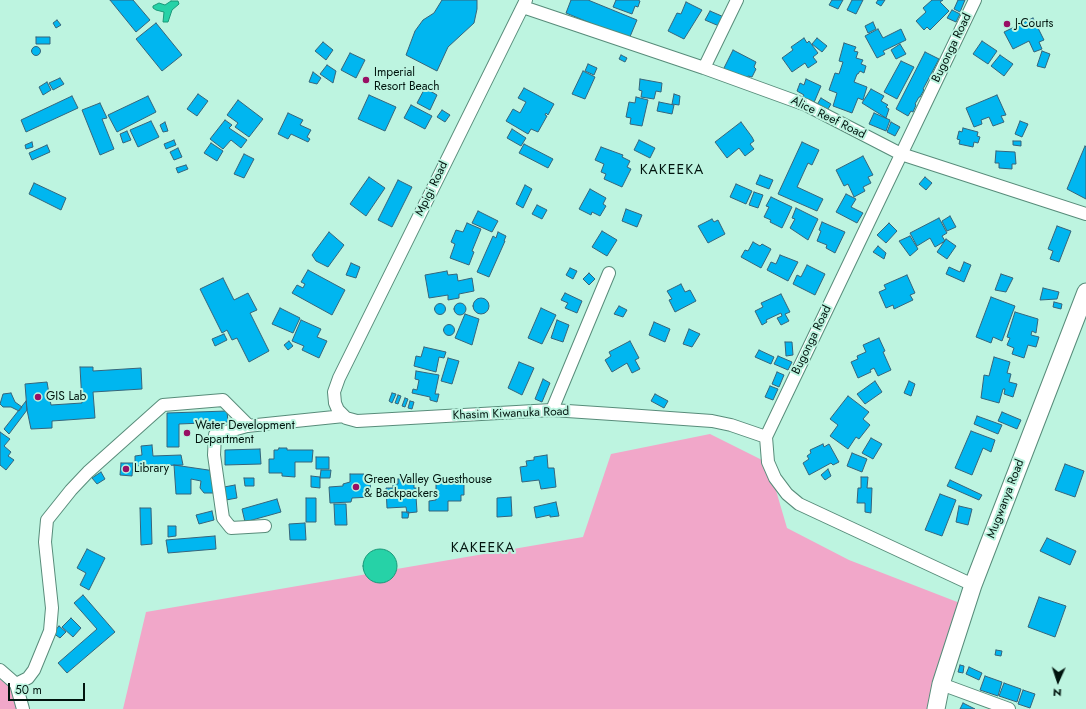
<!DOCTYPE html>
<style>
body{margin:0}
#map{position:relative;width:1086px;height:709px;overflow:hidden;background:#bdf4e0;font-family:Jost,sans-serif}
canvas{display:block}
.north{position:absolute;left:1038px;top:661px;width:40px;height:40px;-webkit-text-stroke:3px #bdf4e0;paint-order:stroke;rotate:183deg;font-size:11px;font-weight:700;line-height:16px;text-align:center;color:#01140e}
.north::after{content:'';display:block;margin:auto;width:14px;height:18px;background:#01140e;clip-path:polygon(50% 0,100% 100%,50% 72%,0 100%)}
.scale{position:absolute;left:8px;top:683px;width:77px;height:18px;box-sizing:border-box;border:2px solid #01140e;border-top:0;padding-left:5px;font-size:12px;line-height:14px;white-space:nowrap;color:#01140e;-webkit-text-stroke:3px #bdf4e0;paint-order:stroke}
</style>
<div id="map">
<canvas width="1086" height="709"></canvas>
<div class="north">N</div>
<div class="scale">50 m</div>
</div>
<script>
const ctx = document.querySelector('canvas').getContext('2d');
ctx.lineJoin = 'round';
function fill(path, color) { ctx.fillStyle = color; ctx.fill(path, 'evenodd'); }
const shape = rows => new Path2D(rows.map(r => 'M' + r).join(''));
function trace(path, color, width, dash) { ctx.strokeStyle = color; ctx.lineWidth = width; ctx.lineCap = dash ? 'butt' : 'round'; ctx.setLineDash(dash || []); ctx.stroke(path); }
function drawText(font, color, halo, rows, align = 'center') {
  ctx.font = font + ' Jost,sans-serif'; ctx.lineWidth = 4; ctx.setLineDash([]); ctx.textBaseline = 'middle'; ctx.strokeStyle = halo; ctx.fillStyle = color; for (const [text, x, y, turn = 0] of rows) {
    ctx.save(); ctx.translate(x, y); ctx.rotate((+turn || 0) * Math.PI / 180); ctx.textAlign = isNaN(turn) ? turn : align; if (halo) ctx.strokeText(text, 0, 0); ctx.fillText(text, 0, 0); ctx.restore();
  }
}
const green = shape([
 [710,434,768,463,787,528,849,560,965,605,936,709,123,709,146,612,583,537,611,454],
 [0,679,16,693,22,709,0,709]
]);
const water = shape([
 [171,1,178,1,179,4,172,10,168,22,163,22,164,12,156,10,153,8,153,6,159,3,165,5,171,1],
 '363 566a17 17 0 1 1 34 0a17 17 0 1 1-34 0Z'
]);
const building = shape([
 [110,0,133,0,150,20,136,32,110,0],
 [442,0,477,0,477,9,474,23,448,47,437,71,406,55,415,31,423,20,434,13,442,0],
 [571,0,588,0,637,20,629,39,566,13,571,0],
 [616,0,638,0,640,1,638,7,635,6,632,14,613,7,616,0],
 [832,0,843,0,838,9,829,5,832,0],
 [852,0,863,0,856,14,847,10,852,0],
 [878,0,885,0,881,6,876,3,878,0],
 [932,0,943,0,940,2,949,11,930,30,927,27,924,30,916,21,926,12,923,8,932,0],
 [958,0,965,0,960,12,954,9,958,0],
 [686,2,702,10,684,39,668,31,677,13,681,14,686,2],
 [952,10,960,14,956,22,947,18,952,10],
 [710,11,724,17,719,26,705,20,710,11],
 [1033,18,1044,40,1039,42,1042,49,1034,52,1029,41,1013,49,1004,32,1033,18],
 [57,20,61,25,56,28,53,23,57,20],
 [873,22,876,29,868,33,865,26,873,22],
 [156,23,182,55,162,71,136,39,156,23],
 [878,29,883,38,901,29,906,40,883,51,885,54,877,58,865,36,878,29],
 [36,37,50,37,50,44,36,44,36,37],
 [804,38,807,43,809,41,818,53,813,57,817,62,808,68,805,63,792,72,782,58,793,50,791,47,804,38],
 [817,38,827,46,822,52,812,44,817,38],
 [982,41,997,51,988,64,973,54,982,41],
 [323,42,333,50,326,60,315,51,323,42],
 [844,43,856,47,854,51,858,52,856,58,863,60,861,64,866,66,864,73,860,71,858,74,857,74,854,82,867,87,863,100,858,98,852,113,833,106,837,93,829,90,835,73,839,74,843,62,839,61,844,43],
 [900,44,906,54,896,59,891,50,900,44],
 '31.5 51a4.5 4.5 0 1 1 9 0a4.5 4.5 0 1 1-9 0Z',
 [733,50,756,62,754,67,756,69,752,77,748,76,745,82,723,70,733,50],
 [1042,51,1050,54,1045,68,1037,66,1042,51],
 [925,52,939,59,923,89,924,90,920,97,919,97,915,104,916,105,913,112,911,111,908,116,896,109,925,52],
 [350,53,365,60,356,78,341,70,350,53],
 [621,55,627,58,625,62,619,59,621,55],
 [1000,55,1013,64,1004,76,991,66,1000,55],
 [901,61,914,67,897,99,884,92,901,61],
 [588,64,597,68,594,75,585,71,588,64],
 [327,65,336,71,333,83,320,74,327,65],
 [583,71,595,77,585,99,572,94,583,71],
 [313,72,321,78,317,84,309,82,313,72],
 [60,78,64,84,53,90,49,83,60,78],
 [640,79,662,83,661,92,656,91,654,99,641,97,642,91,639,90,640,79],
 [806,79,821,86,813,105,801,100,804,95,797,91,800,83,804,85,806,79],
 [47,82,51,90,43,95,39,87,47,82],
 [425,88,437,95,430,110,417,103,425,88],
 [524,88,554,104,548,115,546,113,545,115,547,116,538,132,531,129,528,134,506,121,513,109,520,113,526,102,518,98,524,88],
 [871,89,884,96,881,101,888,105,886,107,889,109,886,118,862,103,871,89],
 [198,94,208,101,197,116,187,109,198,94],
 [674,94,680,96,679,105,672,104,674,94],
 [369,95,396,107,385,131,358,119,369,95],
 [997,95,1006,115,1001,116,1004,122,993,126,989,117,981,120,982,124,974,127,966,108,997,95],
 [72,96,78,108,26,132,21,120,72,96],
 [148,96,156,112,117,132,108,115,148,96],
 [636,97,648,100,642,126,630,124,631,118,626,117,629,102,635,103,636,97],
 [821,98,831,104,825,114,815,108,821,98],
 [238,100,263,119,249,137,235,127,238,123,227,115,238,100],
 [659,102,674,105,672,114,657,111,659,102],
 [100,103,107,118,102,119,114,149,100,155,82,110,100,103],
 [411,105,432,116,425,129,404,118,411,105],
 [442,110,450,115,445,122,437,117,442,110],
 [288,113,303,120,300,125,311,130,307,137,310,139,308,142,291,134,288,139,278,134,288,113],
 [874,113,890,120,886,131,869,124,874,113],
 [225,120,232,125,229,128,247,140,241,148,231,140,223,149,210,139,225,120],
 [151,121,159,137,138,147,130,130,151,121],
 [1020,121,1028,124,1022,137,1015,134,1020,121],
 [165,122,168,131,163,132,160,125,165,122],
 [741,122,752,137,754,141,750,144,754,149,745,156,739,148,727,158,715,142,741,122],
 [891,122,900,127,895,136,887,132,891,122],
 [963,128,978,132,977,136,980,137,978,143,974,142,973,147,959,144,960,140,957,139,959,131,962,132,963,128],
 [512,129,526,138,521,146,507,138,512,129],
 [127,131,131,140,123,143,120,134,127,131],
 [174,140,176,145,166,149,164,144,174,140],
 [639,140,655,148,650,158,634,150,639,140],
 [1013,141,1021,141,1021,146,1013,145,1013,141],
 [32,142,33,147,26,149,25,145,32,142],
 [802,142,819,150,812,165,808,163,797,187,823,199,817,211,778,194,802,142],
 [211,143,223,151,217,161,204,153,211,143],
 [524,144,553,159,548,168,519,153,524,144],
 [47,145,50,152,32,160,29,153,47,145],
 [1085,146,1086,147,1086,199,1067,189,1085,146],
 [601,147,623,155,622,157,630,161,627,167,631,169,622,187,604,179,606,174,601,172,604,164,595,160,601,147],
 [178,148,182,157,174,160,170,152,178,148],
 [996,151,1015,152,1016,164,1012,164,1012,169,999,168,999,163,995,163,996,151],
 [244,154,254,159,244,178,234,174,244,154],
 [863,156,873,175,868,177,871,183,863,187,865,191,854,197,848,184,844,186,836,170,863,156],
 [186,165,188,169,178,173,176,168,186,165],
 [760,175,773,180,769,189,756,184,760,175],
 [369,177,385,188,366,216,350,204,369,177],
 [925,177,932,183,926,190,919,184,925,177],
 [398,180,412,187,392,227,378,220,398,180],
 [34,183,66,198,61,210,29,194,34,183],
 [736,184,752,191,746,204,730,197,736,184],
 [525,185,532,189,523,208,516,204,525,185],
 [590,189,606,198,603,204,606,206,600,216,592,212,591,215,579,209,590,189],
 [754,192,763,195,758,208,749,205,754,192],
 [846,194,856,199,851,207,863,213,857,223,836,212,846,194],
 [771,197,792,207,782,228,770,222,771,220,764,217,769,207,766,206,771,197],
 [537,205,547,210,542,219,532,214,537,205],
 [796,208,818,219,808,240,790,228,795,219,792,218,796,208],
 [626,209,642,215,637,227,622,221,626,209],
 [478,211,498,221,492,232,472,223,478,211],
 [950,216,956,227,947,231,942,221,950,216],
 [939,218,947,233,942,236,945,241,935,247,930,238,917,246,910,233,939,218],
 [712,219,714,222,718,220,725,234,708,243,698,226,712,219],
 [822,222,845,232,835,253,826,248,827,245,817,241,821,231,819,230,822,222],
 [467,223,481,229,472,251,474,252,469,265,450,258,455,244,451,242,456,230,463,232,467,223],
 [889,223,897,231,886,243,877,235,889,223],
 [1057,226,1071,231,1059,262,1050,259,1053,251,1048,249,1057,226],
 [602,231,617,240,607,256,592,247,602,231],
 [329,232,344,245,328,267,316,261,312,255,329,232],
 [498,232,506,236,504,241,505,241,489,277,477,272,493,236,496,238,498,232],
 [910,236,918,249,910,256,899,241,910,236],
 [946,239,956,246,947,259,937,252,946,239],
 [753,242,760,246,762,244,771,249,761,268,741,257,745,250,748,251,753,242],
 [878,246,886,253,884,259,873,252,878,246],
 [780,255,798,262,788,281,767,270,771,262,776,264,780,255],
 [964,262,971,265,964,282,946,274,949,267,960,272,964,262],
 [351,263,360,267,356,278,346,275,351,263],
 [807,265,825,274,815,295,793,284,797,275,801,277,807,265],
 [570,268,577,271,573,279,566,275,570,268],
 [308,270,345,290,332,315,292,293,297,285,303,288,305,284,301,282,308,270],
 [447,271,448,275,457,274,458,281,472,278,474,291,459,294,459,298,448,300,448,295,429,298,425,275,447,271],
 [589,273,595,279,589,285,583,279,589,273],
 [1001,274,1013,278,1006,292,995,290,1001,274],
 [907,275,915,293,910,295,913,300,894,309,893,305,886,308,879,292,886,289,884,285,907,275],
 [223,278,234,300,248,293,257,310,250,313,269,351,249,362,237,338,232,340,227,330,222,333,200,289,223,278],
 [681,284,685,292,690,290,696,301,675,312,669,300,672,299,667,291,681,284],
 [1043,288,1059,292,1057,299,1040,300,1043,288],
 [565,293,582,301,577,313,565,308,568,303,561,300,565,293],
 [781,294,790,312,785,314,789,321,781,325,777,318,782,316,781,313,766,320,767,322,762,325,755,311,763,307,761,303,781,294],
 [991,297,1015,306,1002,341,993,337,991,343,976,337,991,297],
 '473 306a8 8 0 1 1 16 0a8 8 0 1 1-16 0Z',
 [1054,302,1062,304,1061,309,1053,307,1054,302],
 '454 309a6 6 0 1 1 12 0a6 6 0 1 1-12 0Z',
 '434.5 309a5.5 5.5 0 1 1 11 0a5.5 5.5 0 1 1-11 0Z',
 [619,306,627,310,623,317,614,314,619,306],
 [280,308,300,318,293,333,272,324,280,308],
 [541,308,556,315,542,344,528,338,541,308],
 [1015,312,1038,319,1036,333,1032,331,1031,335,1039,337,1036,347,1028,345,1024,358,1012,354,1014,348,1007,345,1010,338,1007,337,1015,312],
 [465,314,479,319,472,345,455,338,465,314],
 [301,320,321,329,317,337,327,341,319,358,302,350,304,346,292,341,301,320],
 [557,320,569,325,563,342,551,338,557,320],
 [654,322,670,329,665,342,649,335,654,322],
 '443.5 330a5.5 5.5 0 1 1 11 0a5.5 5.5 0 1 1-11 0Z',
 [689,329,700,334,692,347,683,344,689,329],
 [224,334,227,340,215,346,212,339,224,334],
 [879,338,885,351,883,352,891,370,878,376,874,368,870,370,871,372,858,378,851,362,858,359,857,356,866,352,863,345,879,338],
 [289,341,293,346,288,350,284,345,289,341],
 [630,341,639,358,635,360,640,369,632,373,627,363,612,372,605,360,611,356,609,352,630,341],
 [785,342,792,342,793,355,786,356,785,342],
 [424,347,446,352,444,358,439,357,436,372,414,366,416,356,421,357,424,347],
 [759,350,774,357,771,364,755,357,759,350],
 [778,356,792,362,788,370,774,364,778,356],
 [994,357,1010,362,1007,373,1011,374,1009,382,1017,384,1013,397,1004,394,1005,389,1003,389,999,403,981,398,984,375,989,376,994,357],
 [448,358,459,361,452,384,441,381,448,358],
 [519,362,534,368,522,395,508,388,519,362],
 [80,367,93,367,93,371,141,368,142,389,93,392,95,418,52,421,52,428,31,429,27,410,25,384,47,382,51,405,82,403,80,367],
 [416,371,439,375,435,394,439,394,437,402,430,400,430,397,412,393,413,389,417,390,419,380,415,379,416,371],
 [777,372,784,375,779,387,772,384,777,372],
 [543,379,550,383,542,402,535,399,543,379],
 [875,381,882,392,865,404,857,394,875,381],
 [909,381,915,384,911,396,904,393,909,381],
 [770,386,778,389,773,400,765,397,770,386],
 [11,393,15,402,22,407,19,411,11,407,3,407,0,404,3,394,11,393],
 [392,393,396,394,392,403,389,401,392,393],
 [655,394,668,401,664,408,651,401,655,394],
 [398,395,401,396,398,404,395,403,398,395],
 [848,396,869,412,863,419,870,425,859,439,856,437,848,449,830,436,838,425,830,419,848,396],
 [405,398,408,399,405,407,402,406,405,398],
 [26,401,27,410,9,434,4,429,26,401],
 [410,401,414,402,412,409,408,408,410,401],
 [227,411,228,422,179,424,179,447,167,447,167,413,227,411],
 [1002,412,1021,420,1017,429,998,421,1002,412],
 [977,416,1002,425,998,434,974,424,977,416],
 [971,431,995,440,991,452,983,448,972,475,955,468,971,431],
 [0,432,10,439,4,446,11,452,8,456,14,460,6,470,0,465,0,432],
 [871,438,882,444,873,459,862,453,871,438],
 [823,444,824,447,829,444,839,462,833,465,831,463,809,475,803,463,809,459,807,456,811,453,810,450,823,444],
 [152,445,153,456,181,455,183,465,135,466,135,456,142,455,141,446,152,445],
 [279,448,287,448,287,450,313,450,312,462,295,462,295,477,282,476,282,473,269,473,269,459,274,459,274,450,278,450,279,448],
 [260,449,261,464,225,465,225,450,260,449],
 [852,453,867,459,862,472,847,466,852,453],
 [547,455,548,468,554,468,556,487,541,489,539,480,522,482,520,467,527,466,526,461,534,460,534,457,547,455],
 [316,457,329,457,329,469,316,469,316,457],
 [121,463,133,463,132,476,120,475,121,463],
 [1065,464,1084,471,1075,497,1055,490,1065,464],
 [174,465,215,471,216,493,204,493,200,488,201,481,191,479,191,494,176,494,174,465],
 [828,469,831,476,825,480,821,475,828,469],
 [321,470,331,470,330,478,320,478,321,470],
 [101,472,105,479,97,484,92,478,101,472],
 [350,474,364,474,365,479,370,480,371,497,352,498,351,502,330,503,329,487,343,486,343,484,350,482,350,474],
 [311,476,320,477,320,488,311,487,311,476],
 [861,477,868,477,867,488,872,488,871,513,865,512,865,503,857,503,858,488,861,488,861,477],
 [244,478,254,478,254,486,245,486,244,478],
 [443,478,461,478,464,479,464,495,461,495,461,501,448,501,448,511,429,511,429,501,436,500,436,480,443,480,443,478],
 [398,479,404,479,404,483,414,483,414,488,418,488,419,496,416,496,417,512,407,513,406,507,387,508,386,488,393,488,393,484,398,484,398,479],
 [950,480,982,495,979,500,947,486,950,480],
 [235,485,237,498,226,500,224,487,235,485],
 [940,494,956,500,942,536,925,530,940,494],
 [511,497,512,516,497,517,497,498,511,497],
 [306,498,316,498,316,522,306,522,306,498],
 [277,499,281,512,245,522,242,509,277,499],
 [556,502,559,516,550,517,550,515,536,518,534,507,556,502],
 [334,504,346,504,347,525,335,525,334,504],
 [959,506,972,509,968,525,956,522,959,506],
 [140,508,151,508,152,544,141,545,140,508],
 [212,511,214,520,199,524,196,515,212,511],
 [402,512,409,512,408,518,402,518,402,512],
 [305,523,306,540,290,540,289,524,305,523],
 [168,526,176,526,176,536,168,537,168,526],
 [215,536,216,549,168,553,166,540,215,536],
 [1047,538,1076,551,1070,565,1040,551,1047,538],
 [87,549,105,558,89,590,80,585,86,573,77,568,87,549],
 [83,595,115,632,67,673,58,663,97,629,74,603,83,595],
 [1039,597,1066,606,1055,637,1028,627,1039,597],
 [71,618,81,628,73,637,62,627,71,618],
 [59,626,66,632,60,638,53,633,59,626],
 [996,650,1002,651,1001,656,995,655,996,650],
 [960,665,964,666,963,673,958,672,960,665],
 [969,667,982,673,979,680,966,674,969,667],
 [985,676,1002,682,998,696,980,690,985,676],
 [1004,683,1021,689,1017,702,999,696,1004,683],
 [1023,690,1035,694,1030,708,1018,704,1023,690],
 [963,703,975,709,960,709,963,703]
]);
const street = shape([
 [526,0,339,378,334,392,335,403,338,410,346,418,357,421,552,410,627,415,712,421,731,425,766,437],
 [523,7,704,68,806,105,901,154,1086,214],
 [704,68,737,0],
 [552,410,609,273],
 [265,526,231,528,223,518,214,455,215,435,247,426,344,416],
 [973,585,799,504,787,494,775,478,768,462,766,437,975,0],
 [0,670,16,684,23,709],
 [16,684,28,678,34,670,50,631,52,608,45,542,47,520,71,490,88,472,163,405,223,400,249,426],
 [941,684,1009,709]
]);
const secondary = shape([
 [936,709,941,684,973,585,1086,292]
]);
const markers = [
 [1007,24,4,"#980f64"],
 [366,80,4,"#980f64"],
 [38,397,4,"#980f64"],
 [187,433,4,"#980f64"],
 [126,469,4,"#980f64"],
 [356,487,4,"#980f64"]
];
const poiNames = [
 ["J-Courts",1015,24],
 ["Imperial",374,73],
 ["Resort Beach",374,87],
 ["GIS Lab",46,397],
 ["Water Development",195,426],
 ["Department",195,440],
 ["Library",134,469],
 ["Green Valley Guesthouse",364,480],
 ["& Backpackers",364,494]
];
const streetNames = [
 ["Bugonga Road",952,48,-64],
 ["Alice Reef Road",828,118,26],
 ["Mpigi Road",432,189,-64],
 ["Bugonga Road",812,340,-64],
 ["Khasim Kiwanuka Road",511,414,-2],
 ["Mugwanya Road",1006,499,-69]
];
const quarterNames = [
 ["KAKEEKA",672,171],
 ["KAKEEKA",483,549]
];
fill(green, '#f1a7c9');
fill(water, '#26d2a7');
trace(water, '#1b9979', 1);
fill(building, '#00b6f0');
trace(building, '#36657b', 1);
trace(street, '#588c7a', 14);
trace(secondary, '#588c7a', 19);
trace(street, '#fff', 12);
trace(secondary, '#fff', 17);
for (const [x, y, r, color] of markers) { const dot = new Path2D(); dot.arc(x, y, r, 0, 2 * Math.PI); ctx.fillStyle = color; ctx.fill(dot); trace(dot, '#bdf4e0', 1.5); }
drawText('12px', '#01140e', '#bdf4e0', poiNames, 'left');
drawText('12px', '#01140e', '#bdf4e0', streetNames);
ctx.letterSpacing = '1px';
drawText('14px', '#01140e', '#bdf4e0', quarterNames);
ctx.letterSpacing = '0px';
</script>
